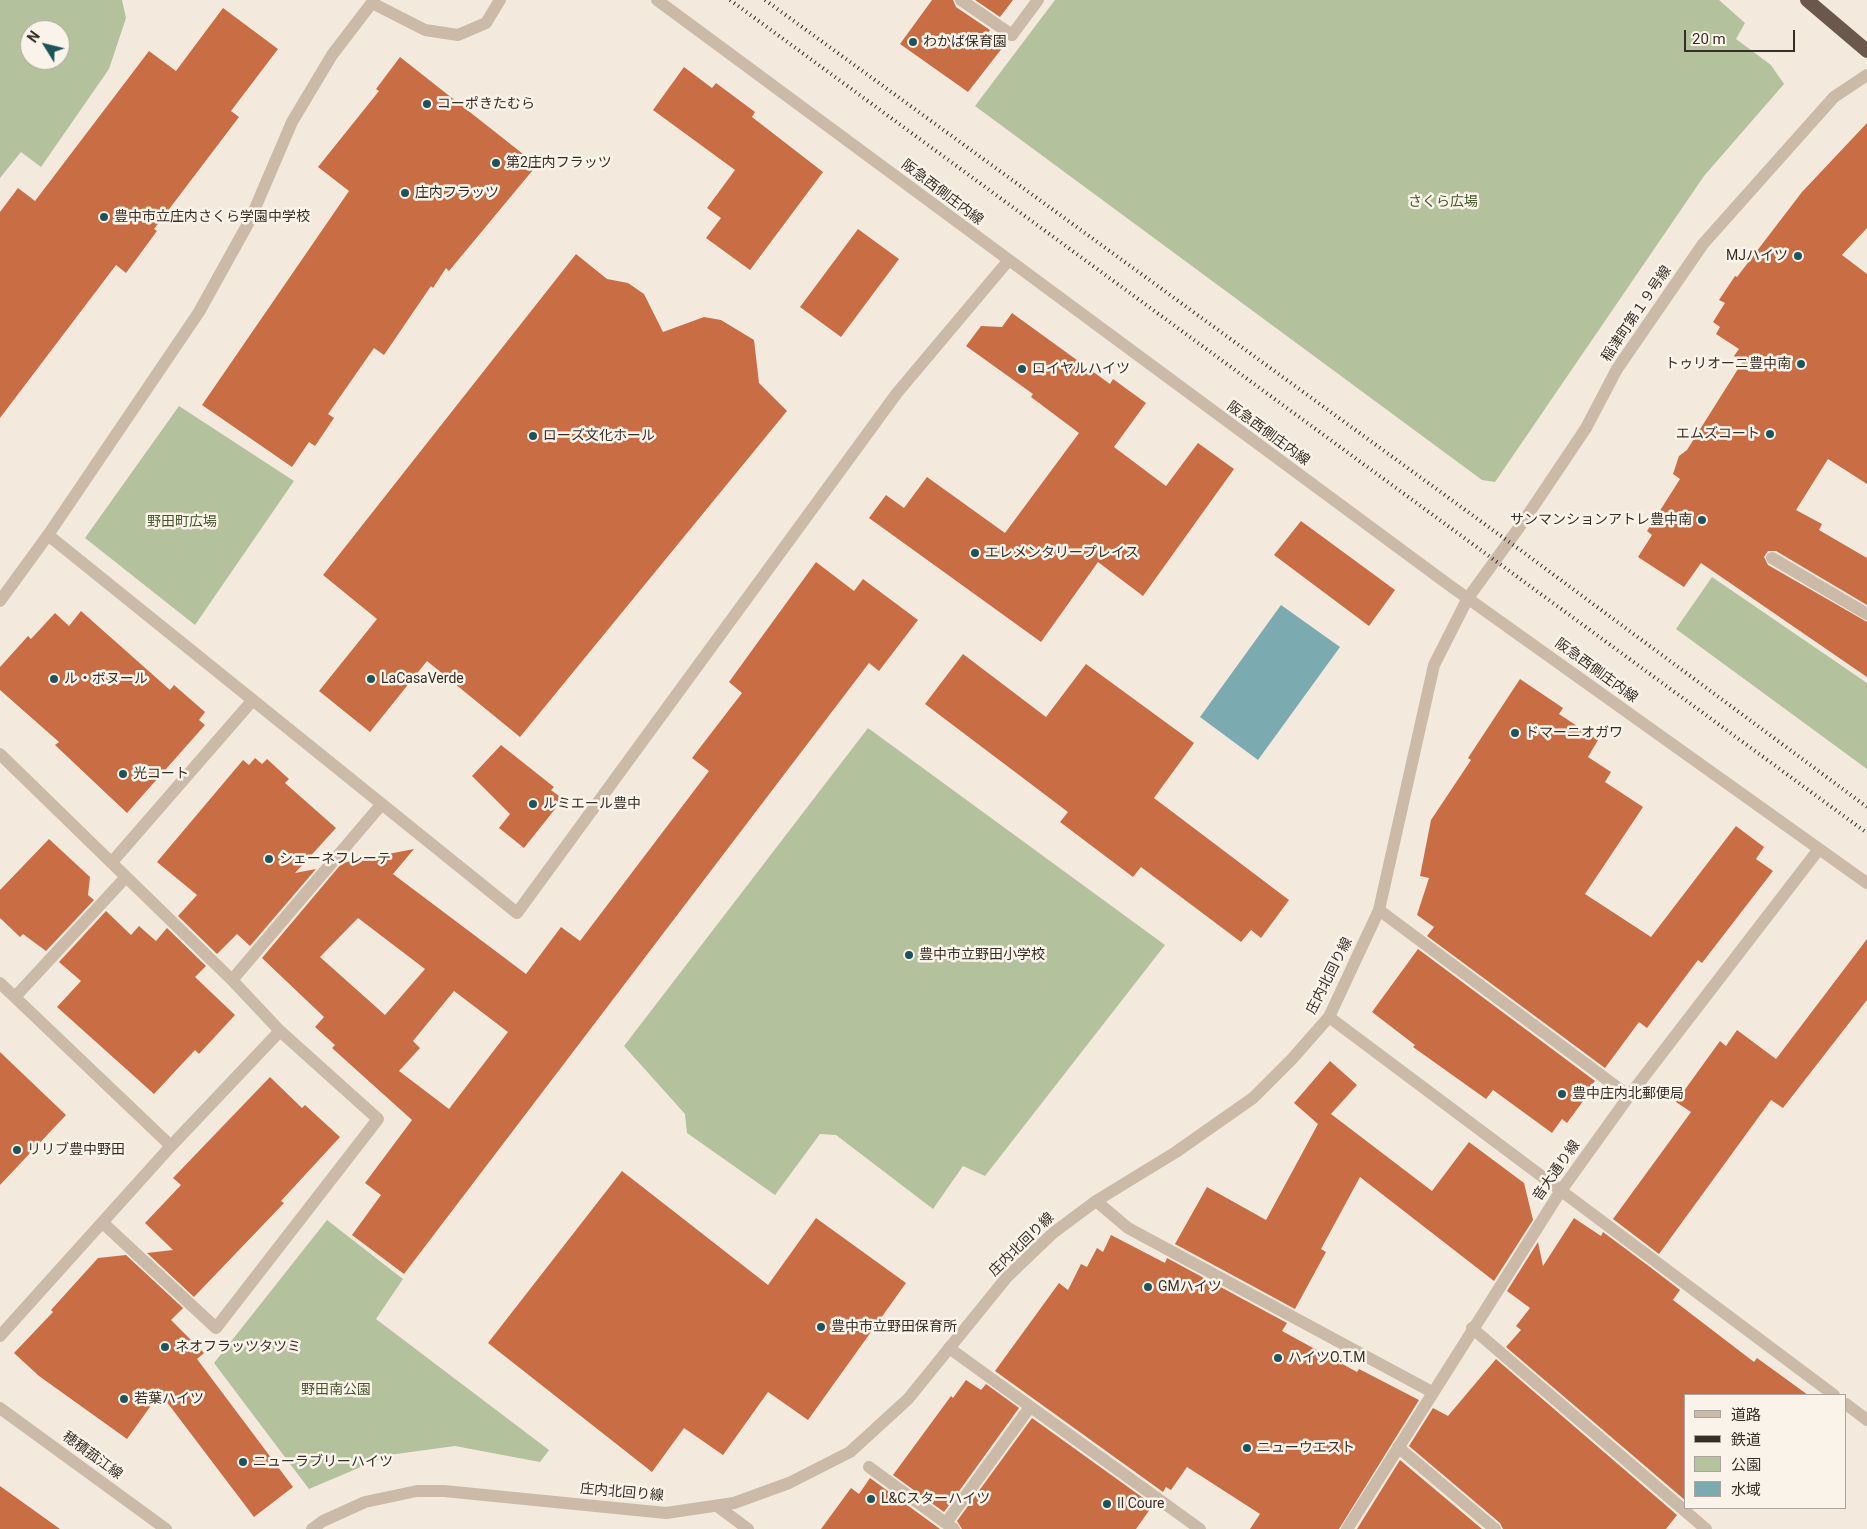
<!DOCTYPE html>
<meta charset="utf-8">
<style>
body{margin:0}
#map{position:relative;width:1867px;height:1529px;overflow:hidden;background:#f3eadd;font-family:Roboto,"Noto Sans JP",sans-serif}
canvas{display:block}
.legend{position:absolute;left:1684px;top:1394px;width:162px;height:115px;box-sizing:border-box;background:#faf3e9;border:1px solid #aca49c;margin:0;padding:6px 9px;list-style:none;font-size:15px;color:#382e28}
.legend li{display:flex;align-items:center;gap:10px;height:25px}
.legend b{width:25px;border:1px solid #aca49c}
.north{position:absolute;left:20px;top:20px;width:50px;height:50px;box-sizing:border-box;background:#faf3e9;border:1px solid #aca49c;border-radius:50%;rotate:306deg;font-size:14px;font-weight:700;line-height:20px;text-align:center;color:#382e28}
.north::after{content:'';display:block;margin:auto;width:18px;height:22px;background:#1d535b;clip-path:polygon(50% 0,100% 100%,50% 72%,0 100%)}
.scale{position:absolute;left:1684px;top:30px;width:111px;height:22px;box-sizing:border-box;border:2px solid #382e28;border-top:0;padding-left:6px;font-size:15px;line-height:18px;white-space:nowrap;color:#382e28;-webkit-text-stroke:4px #faf3e9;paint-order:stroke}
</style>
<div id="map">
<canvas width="1867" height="1529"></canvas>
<ul class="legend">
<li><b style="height:6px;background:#cbbaa8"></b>道路</li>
<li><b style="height:6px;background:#382e28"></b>鉄道</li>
<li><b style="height:14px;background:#b3c29c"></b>公園</li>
<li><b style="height:14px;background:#7babb1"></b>水域</li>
</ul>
<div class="north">N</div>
<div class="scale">20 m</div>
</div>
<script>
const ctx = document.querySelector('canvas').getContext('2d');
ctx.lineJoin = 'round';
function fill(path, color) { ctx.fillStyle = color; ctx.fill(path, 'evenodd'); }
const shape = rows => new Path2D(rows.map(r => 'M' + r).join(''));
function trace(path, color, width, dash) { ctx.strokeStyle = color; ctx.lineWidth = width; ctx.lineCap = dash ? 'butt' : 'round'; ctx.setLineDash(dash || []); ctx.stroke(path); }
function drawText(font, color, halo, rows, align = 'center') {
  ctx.font = font + ' Roboto,"Noto Sans JP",sans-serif'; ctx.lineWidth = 5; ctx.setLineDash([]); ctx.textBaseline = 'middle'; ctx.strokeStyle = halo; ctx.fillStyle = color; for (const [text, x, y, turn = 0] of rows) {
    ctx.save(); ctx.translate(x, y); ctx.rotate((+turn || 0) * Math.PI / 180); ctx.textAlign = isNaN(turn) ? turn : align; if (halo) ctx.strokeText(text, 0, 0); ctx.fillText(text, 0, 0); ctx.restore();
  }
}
const green = shape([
 [0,0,122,0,126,18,109,69,41,167,21,152,0,178],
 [30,30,60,30,60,60,30,60],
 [1055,0,1719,0,1745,23,1736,39,1771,65,1784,84,1704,176,1495,482,1482,480,975,106],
 [179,406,294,481,195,625,85,538],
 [1712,577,1867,683,1867,769,1676,629],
 [868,728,1165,945,985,1176,963,1166,933,1209,836,1135,820,1134,775,1195,687,1133,685,1114,624,1046],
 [327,1220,403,1279,376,1319,549,1450,540,1462,455,1446,389,1455,309,1489,214,1363]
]);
const water = shape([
 [1281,605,1340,647,1258,760,1200,717]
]);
const building = shape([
 [932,0,953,0,956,7,990,30,987,34,1003,47,968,92,900,44],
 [975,0,1013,0,1000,17],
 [223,8,278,49,231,111,239,117,154,229,157,231,126,273,116,265,0,418,0,212,18,188,35,201,149,51,176,71],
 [400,57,537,165,449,271,446,268,433,288,431,286,384,355,374,348,328,414,334,418,315,446,309,442,292,467,202,405,349,191,318,167,379,91,376,89],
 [684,67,712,88,716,83,755,112,752,117,823,172,750,270,706,238,721,218,707,208,735,170,653,110],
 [1867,123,1867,228,1842,255,1867,274,1867,484,1828,459,1796,510,1822,524,1819,530,1867,558,1867,605,1776,551,1768,551,1764,557,1768,565,1867,622,1867,677,1701,563,1684,587,1638,557,1652,535,1647,531,1680,479,1673,474,1679,456,1687,450,1743,361,1734,356,1739,349,1716,334,1720,327,1713,322,1725,303,1719,300,1735,276,1737,277,1802,192],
 [858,229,899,259,841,337,800,307],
 [576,254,607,279,628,283,644,294,663,332,704,317,721,320,754,340,759,383,787,411,520,737,427,661,370,732,319,691,377,619,323,575],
 [1012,313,1110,384,1113,379,1146,403,1114,447,1166,486,1198,443,1234,469,1143,596,1098,562,1041,642,869,518,886,495,904,508,927,477,1005,533,1079,433,1031,397,1033,394,966,346,981,326,1002,327],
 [1301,521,1395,590,1369,626,1274,555],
 [816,562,854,591,863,579,918,620,879,671,869,663,404,1274,352,1235,381,1195,365,1183,412,1120,332,1048,335,1045,315,1027,324,1017,262,958,342,863,414,849,393,874,526,974,561,927,580,941,709,771,692,758,742,693,729,682],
 [358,918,425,969,385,1015,320,957],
 [454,991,508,1032,449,1109,399,1071,420,1048,413,1041],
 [81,611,170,690,174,685,205,712,199,720,205,725,127,813,55,745,59,742,0,690,0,667,28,636,31,639,55,613,69,626],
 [963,654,1046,717,1086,664,1194,743,1154,798,1289,900,1261,938,1251,930,1241,942,1141,867,1133,877,1060,822,1068,812,925,704],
 [1520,679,1563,708,1559,714,1598,740,1588,757,1611,772,1605,782,1643,807,1585,894,1651,937,1736,826,1764,847,1756,859,1773,871,1702,963,1698,960,1647,1028,1639,1022,1605,1068,1427,936,1434,927,1417,915,1429,878,1420,876,1431,820,1471,760,1468,758],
 [501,745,554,787,551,790,563,799,524,848,499,828,510,814,472,776],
 [255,758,262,764,267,759,289,779,285,783,336,828,295,873,316,869,250,946,237,934,217,954,178,916,197,895,157,862,243,760,249,765],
 [49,839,90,877,88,895,94,900,46,951,23,934,20,937,0,918,0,890],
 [106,911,131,935,139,926,156,941,167,928,206,966,195,977,235,1015,199,1054,195,1050,154,1094,57,1007,81,981,59,962],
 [1867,939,1867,1000,1783,1108,1771,1100,1659,1254,1613,1219,1691,1112,1676,1102,1720,1041,1726,1046,1737,1030,1776,1059],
 [1418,949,1595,1081,1587,1091,1589,1093,1567,1123,1562,1119,1552,1133,1493,1090,1486,1099,1413,1047,1415,1045,1372,1012],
 [0,1052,66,1115,0,1185],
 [1330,1061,1357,1085,1331,1114,1432,1191,1469,1142,1524,1183,1533,1220,1494,1281,1360,1177,1321,1249,1326,1252,1295,1309,1175,1244,1207,1187,1266,1220,1318,1124,1294,1103],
 [270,1077,302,1108,305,1105,340,1137,281,1201,284,1203,194,1297,147,1253,173,1250,145,1223,181,1185,173,1178],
 [622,1171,768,1285,816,1218,906,1283,808,1420,768,1392,723,1455,684,1428,652,1472,488,1343],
 [1574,1218,1601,1236,1603,1232,1650,1267,1680,1290,1673,1300,1754,1362,1757,1358,1808,1395,1686,1395,1686,1501,1506,1347,1521,1330,1516,1326,1530,1308,1507,1291,1538,1242,1543,1266],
 [1111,1235,1165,1263,1167,1258,1287,1323,1282,1331,1357,1372,1359,1369,1419,1400,1339,1529,1250,1529,1260,1514,1187,1467,1171,1490,1166,1487,1163,1492,995,1371,1059,1283,1068,1290,1081,1264,1087,1267,1097,1248,1103,1252],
 [126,1255,183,1308,171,1320,204,1353,197,1359,293,1487,254,1517,160,1393,127,1439,39,1376,14,1353,53,1312,51,1310,98,1258],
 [1496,1359,1677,1515,1666,1529,1503,1529,1500,1523,1409,1446,1433,1408,1448,1416],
 [966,1380,981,1390,986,1384,1019,1408,944,1512,893,1475,951,1396,953,1398],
 [1032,1418,1153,1505,1136,1529,962,1529,957,1521],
 [1400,1460,1482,1529,1357,1529],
 [870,1478,940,1529,821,1529,851,1488,859,1494],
 [0,1486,60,1529,0,1529]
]);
const service = shape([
 [1012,35,1038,0],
 [869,1467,954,1529],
 [717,1506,748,1529]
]);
const minor = shape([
 [961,0,1012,35],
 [48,535,517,913,897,393,1008,261],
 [1772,558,1867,614],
 [1468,598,1523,522,1586,428],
 [0,754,232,980,280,1031,378,1119,216,1328,103,1223],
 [112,862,252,701],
 [1379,910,1629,1096],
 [232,980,381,805],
 [0,983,171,1146],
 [15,997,126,877],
 [1329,1017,1834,1395],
 [1096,1201,1128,1228,1432,1392],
 [1472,1328,1706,1529],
 [0,1336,171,1146,280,1031],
 [949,1348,1200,1529],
 [1846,1404,1867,1420],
 [1398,1447,1495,1529],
 [946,1523,1030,1407],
 [1347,1529,1560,1192,1629,1096,1819,849]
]);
const tertiary = shape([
 [657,0,1449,585,1867,883],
 [372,3,425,30,458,35,486,23,500,0],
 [1586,428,1617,369,1703,244,1834,97,1867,75],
 [0,601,48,535,199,312,250,220,292,122,332,55,374,0],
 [0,1408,166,1529],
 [312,1529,323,1521,365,1502,417,1491,444,1491,666,1513,734,1503,789,1483,850,1452,908,1399,1007,1277,1053,1233,1096,1201,1176,1152,1253,1098,1292,1059,1329,1017,1379,910,1434,665,1468,598]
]);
const trunk = shape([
 [1807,0,1867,51]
]);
const rail = shape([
 [730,0,1867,833],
 [765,0,1523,552,1867,807]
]);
const markers = [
 [913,42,5,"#1d535b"],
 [427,104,5,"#1d535b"],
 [496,163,5,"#1d535b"],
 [405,193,5,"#1d535b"],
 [104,217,5,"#1d535b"],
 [1798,256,5,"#1d535b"],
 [1801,364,5,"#1d535b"],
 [1022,369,5,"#1d535b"],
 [1770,434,5,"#1d535b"],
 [533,436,5,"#1d535b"],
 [1702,520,5,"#1d535b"],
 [975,553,5,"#1d535b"],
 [54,679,5,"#1d535b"],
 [371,679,5,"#1d535b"],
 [1515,733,5,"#1d535b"],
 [123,774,5,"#1d535b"],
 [533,804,5,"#1d535b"],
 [269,859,5,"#1d535b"],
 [909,955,5,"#1d535b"],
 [1562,1094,5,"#1d535b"],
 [17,1150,5,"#1d535b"],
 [1148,1287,5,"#1d535b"],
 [821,1327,5,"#1d535b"],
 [165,1347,5,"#1d535b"],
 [1278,1358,5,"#1d535b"],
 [124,1399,5,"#1d535b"],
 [1247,1448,5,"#1d535b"],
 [243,1462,5,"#1d535b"],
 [871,1499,5,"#1d535b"],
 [1107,1504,5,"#1d535b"]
];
const poiNames = [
 ["わかば保育園",923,42],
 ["コーポきたむら",437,104],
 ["第2庄内フラッツ",506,163],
 ["庄内フラッツ",415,193],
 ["豊中市立庄内さくら学園中学校",114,217],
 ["MJハイツ",1788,256,"right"],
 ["トゥリオーニ豊中南",1791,364,"right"],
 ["ロイヤルハイツ",1032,369],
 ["エムズコート",1760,434,"right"],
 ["ローズ文化ホール",543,436],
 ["サンマンションアトレ豊中南",1692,520,"right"],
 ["エレメンタリープレイス",985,553],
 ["ル・ボヌール",64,679],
 ["LaCasaVerde",381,679],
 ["ドマーニオガワ",1525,733],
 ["光コート",133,774],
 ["ルミエール豊中",543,804],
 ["シェーネフレーテ",279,859],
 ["豊中市立野田小学校",919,955],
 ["豊中庄内北郵便局",1572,1094],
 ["リリブ豊中野田",27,1150],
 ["GMハイツ",1158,1287],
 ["豊中市立野田保育所",831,1327],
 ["ネオフラッツタツミ",175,1347],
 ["ハイツO.T.M",1288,1358],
 ["若葉ハイツ",134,1399],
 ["ニューウエスト",1257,1448],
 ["ニューラブリーハイツ",253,1462],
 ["L&Cスターハイツ",881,1499],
 ["Il Coure",1117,1504]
];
const streetNames = [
 ["阪急西側庄内線",942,193,37],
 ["稲津町第１９号線",1637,314,-56],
 ["阪急西側庄内線",1268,434,36],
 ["阪急西側庄内線",1596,671,36],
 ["庄内北回り線",1330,976,-63],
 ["音大通り線",1557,1171,-55],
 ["庄内北回り線",1022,1245,-44],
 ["穂積菰江線",92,1456,36],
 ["庄内北回り線",622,1493,5]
];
const parkNames = [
 ["さくら広場",1443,202],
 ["野田町広場",182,522],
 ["野田南公園",336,1390]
];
fill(green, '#b3c29c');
fill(water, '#7babb1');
fill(building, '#c96d45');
trace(service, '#cbbaa8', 12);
trace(minor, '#cbbaa8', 12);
trace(tertiary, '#cbbaa8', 12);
trace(trunk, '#6a584c', 14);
trace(rail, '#382e28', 4, [1, 4]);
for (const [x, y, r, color] of markers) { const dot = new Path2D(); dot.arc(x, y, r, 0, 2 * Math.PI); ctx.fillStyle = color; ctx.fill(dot); trace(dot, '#faf3e9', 2); }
drawText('14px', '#382e28', '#faf3e9', poiNames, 'left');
drawText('14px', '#382e28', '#faf3e9', streetNames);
drawText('14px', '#45572c', '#faf3e9', parkNames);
</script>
